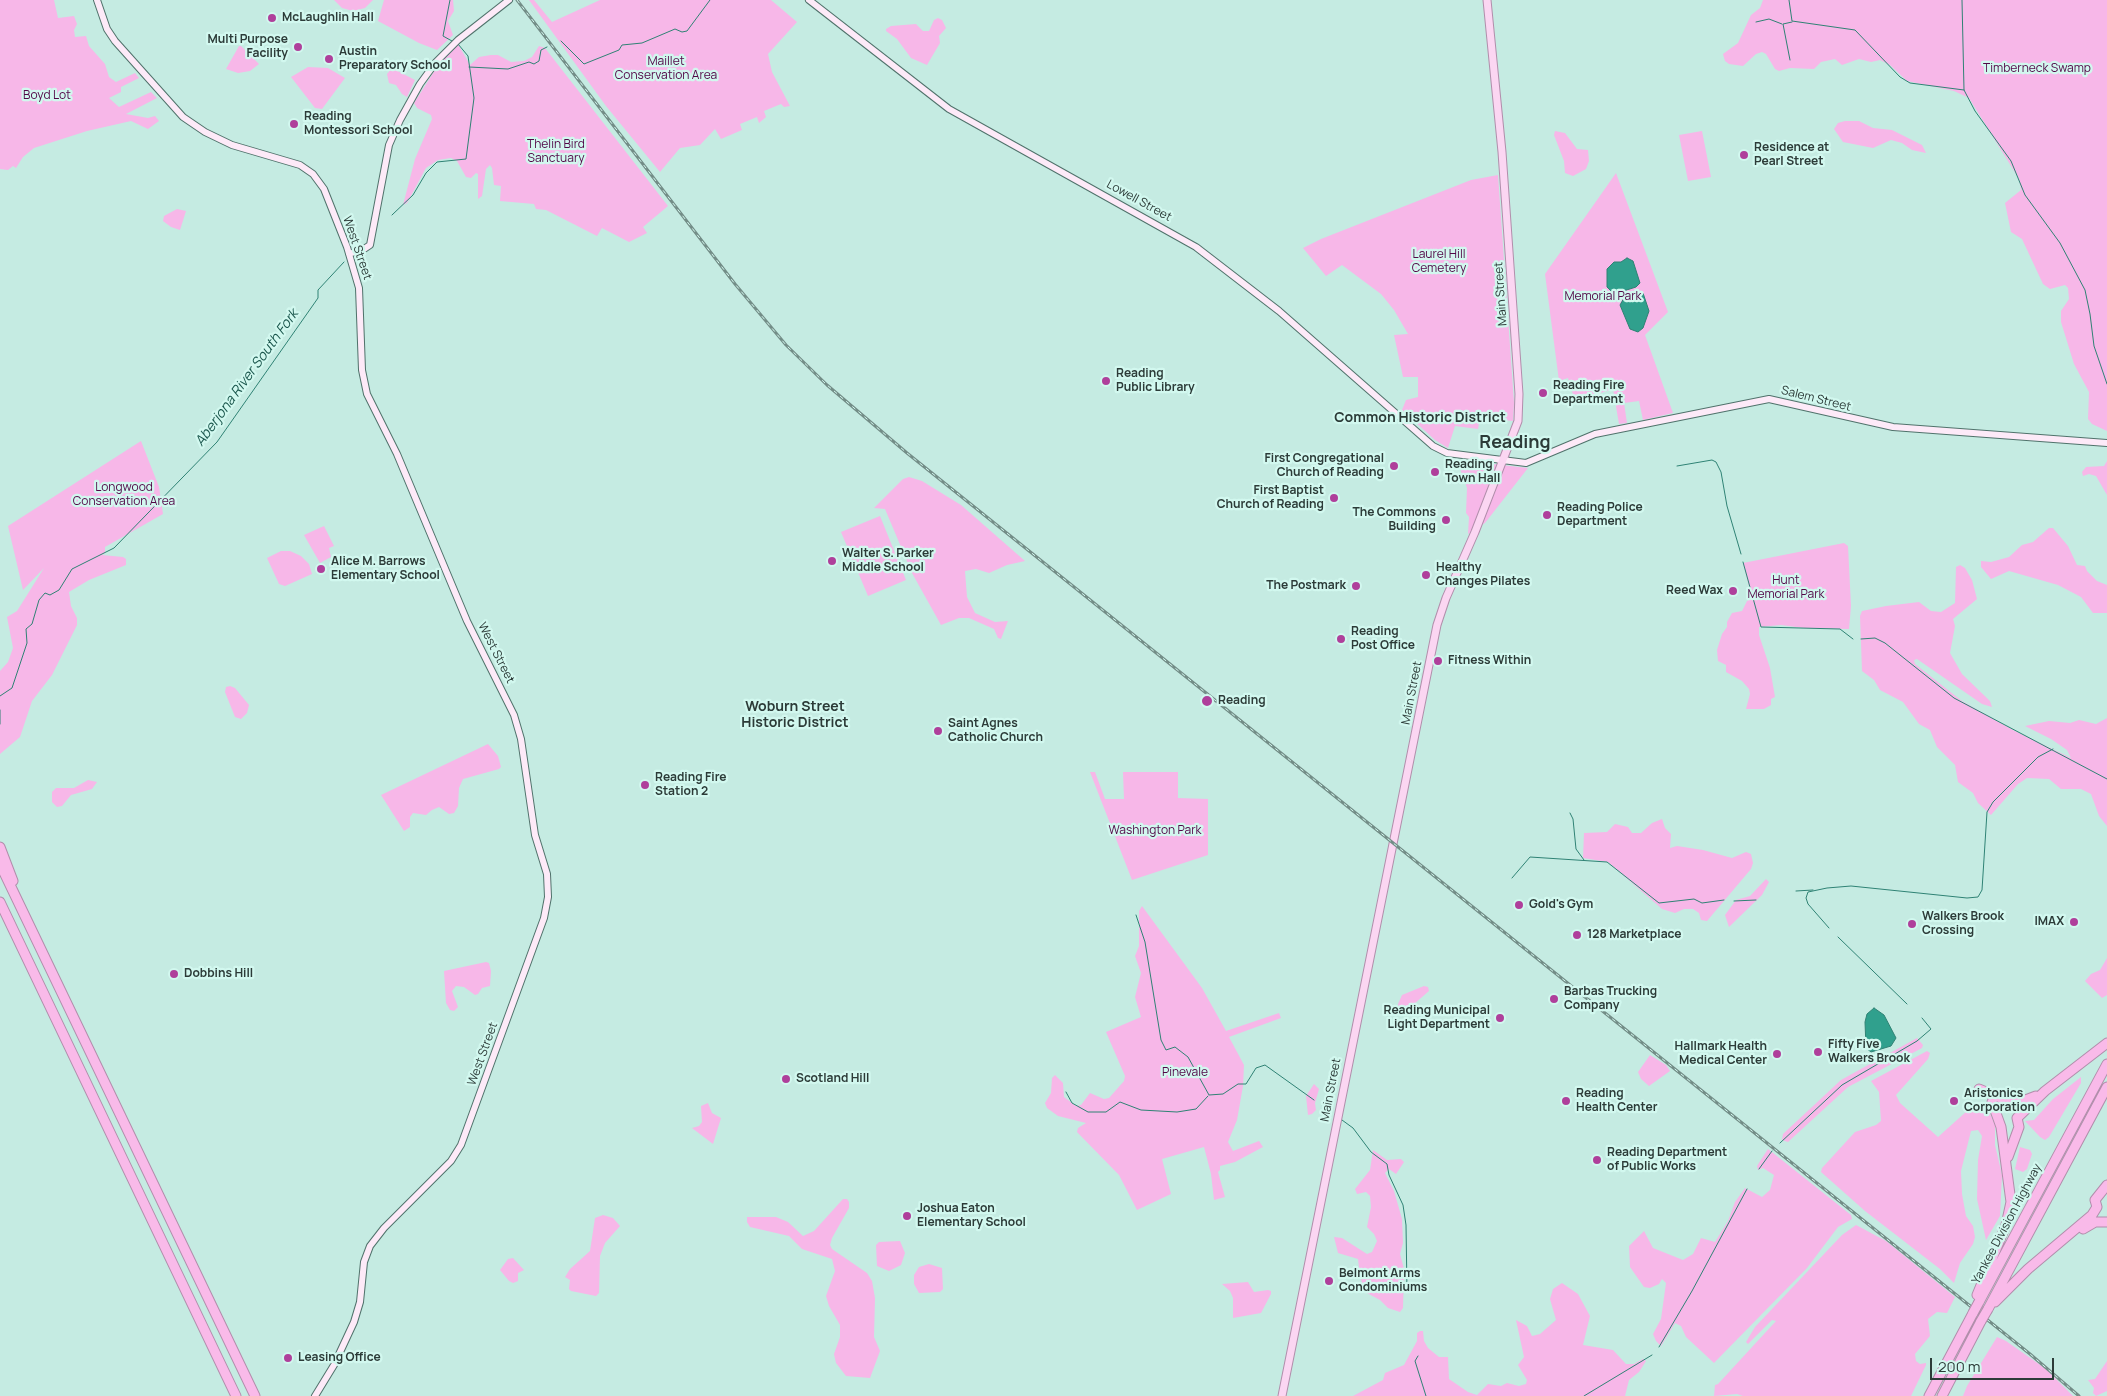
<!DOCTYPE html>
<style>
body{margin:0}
#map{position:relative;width:2107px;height:1396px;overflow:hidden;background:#c5ebe2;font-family:Manrope,sans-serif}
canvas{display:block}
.scale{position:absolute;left:1930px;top:1358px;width:124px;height:22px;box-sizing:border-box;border:2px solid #2c3b38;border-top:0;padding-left:6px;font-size:15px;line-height:18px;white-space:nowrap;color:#2c3b38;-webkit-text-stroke:4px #d2f8ef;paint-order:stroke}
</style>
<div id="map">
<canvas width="2107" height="1396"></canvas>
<div class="scale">200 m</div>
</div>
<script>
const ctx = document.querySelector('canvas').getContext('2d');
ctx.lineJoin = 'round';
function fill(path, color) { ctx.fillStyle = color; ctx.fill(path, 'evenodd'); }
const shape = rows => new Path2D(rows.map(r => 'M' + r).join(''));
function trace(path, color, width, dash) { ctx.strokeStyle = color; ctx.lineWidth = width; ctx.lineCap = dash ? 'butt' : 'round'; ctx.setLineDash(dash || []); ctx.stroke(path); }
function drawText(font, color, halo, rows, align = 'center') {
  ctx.font = font + ' Manrope,sans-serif'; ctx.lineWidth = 4.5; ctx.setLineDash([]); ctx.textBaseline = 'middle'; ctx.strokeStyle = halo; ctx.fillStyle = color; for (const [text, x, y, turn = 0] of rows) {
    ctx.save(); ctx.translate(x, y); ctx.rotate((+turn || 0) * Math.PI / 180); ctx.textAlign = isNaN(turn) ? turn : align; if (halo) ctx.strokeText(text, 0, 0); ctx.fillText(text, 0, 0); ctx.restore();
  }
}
const green = shape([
 [0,0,54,0,58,18,74,16,77,24,74,30,75,37,86,36,89,46,105,64,109,77,116,82,135,73,139,78,121,87,121,92,109,98,119,107,151,92,157,98,126,114,148,118,155,116,159,121,148,129,131,121,87,131,34,148,23,157,16,168,13,166,8,170,0,169],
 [334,0,373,0,365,8,353,11,342,8],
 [384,0,453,0,454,11,448,21,453,35,437,50,419,43,378,21],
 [529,0,534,0,552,22,600,0,771,0,797,22,768,54,772,72,790,106,784,107,781,104,764,111,766,117,759,123,757,117,740,124,742,130,721,139,715,129,700,145,680,148,660,172,606,106],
 [1763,0,2107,0,2107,431,2092,424,2088,419,2089,392,2074,364,2061,322,2061,311,2069,299,2068,288,2065,285,2050,289,2043,284,2022,239,2011,232,2005,203,2021,190,2019,179,1969,98,1954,91,1907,81,1890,65,1880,60,1871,62,1859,59,1842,65,1835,59,1821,62,1814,69,1790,68,1779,71,1775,69,1766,54,1762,52,1756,54,1743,66,1729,64,1725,61,1723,54,1738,43,1751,15,1760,8],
 [938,18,942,20,946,28,939,36,940,43,927,65,911,58,897,39,886,31,886,29,891,26,916,24,923,31,929,31,934,20],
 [458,44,470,65,479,57,491,55,498,55,511,62,524,61,532,57,539,46,545,48,668,206,643,227,647,233,629,242,602,228,597,236,546,210,536,209,534,204,500,201,501,186,494,185,492,168,490,165,486,169,482,196,478,199,478,174,476,173,471,178,466,177,457,161,451,158,438,160,426,168,407,203,403,205,415,159,432,119,431,115,417,108,414,103,437,67],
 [239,46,241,46,259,64,250,71,238,73,226,69],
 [308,67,328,68,345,78,322,109,315,108,291,77],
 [392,68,415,80,407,97,402,94,396,85,389,83,387,74],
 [1845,121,1859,121,1873,128,1892,130,1922,145,1926,153,1912,150,1902,143,1891,140,1873,148,1843,142,1834,129,1838,123],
 [1555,131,1565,133,1577,149,1588,150,1589,161,1586,169,1573,176,1565,173,1564,161,1554,135],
 [1702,131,1711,177,1688,181,1679,135],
 [1616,173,1668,312,1645,335,1673,413,1643,420,1639,401,1624,403,1627,423,1619,424,1613,389,1575,401,1568,378,1559,381,1545,274],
 [1498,175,1514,403,1513,421,1480,418,1478,429,1455,426,1448,448,1435,440,1402,410,1406,400,1418,397,1418,377,1403,377,1394,335,1408,334,1394,310,1381,294,1342,265,1326,276,1303,248,1321,239,1471,180],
 [177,209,186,211,180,230,171,227,163,221,164,216],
 [141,441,159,487,163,514,105,547,105,553,102,555,123,557,126,559,126,565,89,580,69,592,71,606,77,618,77,625,52,675,32,701,20,737,0,754,0,671,8,662,13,648,7,617,17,611,44,568,23,590,8,526],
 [1457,460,1528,468,1485,523,1468,534,1469,517,1466,513,1467,488],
 [2107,461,2107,495,2096,476,2089,474,2083,476,2082,472,2086,467,2104,466],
 [909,477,922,481,961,505,1025,561,1007,565,989,573,976,569,965,571,967,597,975,613,995,622,1008,621,1001,639,998,638,994,629,969,618,959,618,941,625,912,573,885,509,874,508,903,479],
 [880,516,906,580,868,596,841,532],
 [324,526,334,546,329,548,331,557,320,563,304,535],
 [2049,528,2053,528,2068,546,2077,565,2085,566,2087,571,2097,581,2107,585,2107,613,2093,613,2081,597,2058,585,2009,571,1991,579,1981,567,1981,561,1991,562,2009,557,2022,545,2033,542],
 [1844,543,1848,546,1851,606,1849,629,1804,628,1781,625,1759,627,1759,635,1770,668,1775,697,1771,699,1771,705,1764,709,1746,709,1750,694,1749,689,1742,681,1726,672,1726,665,1718,661,1717,650,1722,634,1727,627,1727,622,1732,613,1742,611,1747,601,1752,598,1743,563],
 [281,551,290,551,301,556,309,564,312,574,285,586,279,584,267,558],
 [1960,565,1965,568,1972,580,1977,599,1953,619,1955,626,1950,653,1962,674,1990,701,1992,707,1982,704,1917,659,1914,660,1915,664,1962,701,2013,730,2071,758,2067,750,2051,739,2025,726,2049,721,2070,723,2079,720,2096,724,2107,718,2107,826,2099,816,2091,794,2081,789,2061,789,2049,779,2027,778,2018,784,1991,815,1978,803,1973,793,1958,782,1955,765,1937,747,1930,730,1919,724,1903,702,1880,690,1874,680,1862,671,1860,616,1862,611,1886,606,1919,602,1931,611,1941,612,1955,603,1956,567],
 [230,686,235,688,249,705,247,713,241,719,235,717,225,692,226,687],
 [488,744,498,756,501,767,499,769,463,779,459,788,458,806,454,813,449,814,439,807,432,810,426,815,413,813,410,817,410,827,404,831,381,795],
 [1090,772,1095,772,1105,799,1124,799,1123,772,1178,772,1178,798,1208,799,1208,855,1132,880],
 [88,780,97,782,92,789,71,795,62,806,57,807,52,802,52,792,56,788,74,788],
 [1662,819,1665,828,1671,834,1670,848,1677,846,1703,850,1732,858,1746,852,1751,854,1753,863,1751,869,1707,921,1701,920,1699,913,1693,909,1684,909,1675,913,1662,909,1608,862,1583,858,1584,833,1607,832,1615,824,1628,827,1632,833,1641,833,1652,823],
 [1766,879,1769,882,1762,895,1729,927,1725,915,1736,900,1750,896],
 [1142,906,1202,988,1226,1031,1279,1013,1281,1018,1229,1037,1244,1065,1243,1086,1237,1120,1228,1142,1233,1151,1259,1141,1263,1147,1235,1162,1220,1166,1220,1170,1218,1172,1225,1197,1214,1200,1211,1174,1204,1147,1162,1159,1171,1194,1137,1210,1119,1175,1077,1132,1078,1128,1086,1123,1058,1116,1047,1108,1045,1103,1051,1093,1052,1078,1055,1075,1063,1083,1064,1097,1076,1106,1081,1105,1090,1093,1104,1099,1109,1098,1124,1081,1125,1076,1106,1032,1141,1017,1135,997,1141,973,1135,956,1139,946,1139,911],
 [2107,958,2107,995,2102,998,2085,981,2091,974,2100,970],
 [486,962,489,963,491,971,490,986,482,988,478,994,475,995,464,987,456,986,452,991,458,1007,454,1011,450,1010,446,1003,444,971],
 [1424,986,1428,987,1429,991,1406,1011,1399,1011,1398,1004,1402,995],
 [1917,1038,1923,1045,1922,1048,1848,1087,1788,1142,1782,1140,1783,1134,1841,1080],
 [1927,1051,1930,1053,1928,1059,1896,1095,1900,1103,1938,1137,1977,1102,1986,1105,1995,1125,1995,1145,2002,1175,2000,1216,1986,1240,1977,1199,1978,1160,1982,1136,1978,1130,1971,1131,1961,1171,1962,1194,1966,1216,1973,1226,1975,1237,1973,1244,1960,1263,1954,1283,1940,1269,1865,1211,1821,1172,1822,1168,1855,1132,1876,1125,1881,1121,1879,1092,1871,1081],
 [1650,1055,1666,1065,1670,1071,1649,1086,1641,1079,1638,1072],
 [2081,1077,2081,1083,2049,1137,2045,1140,2040,1137,2025,1121,2034,1120,2053,1099],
 [1314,1084,1319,1089,1315,1103,1316,1110,1312,1114,1308,1115,1306,1096],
 [708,1103,712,1113,721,1118,713,1144,692,1128,699,1126,702,1122,701,1106],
 [2020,1147,2030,1150,2032,1154,2027,1169,2023,1172,2015,1169],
 [1768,1149,1851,1215,1852,1219,1838,1227,1807,1268,1714,1363,1686,1337,1681,1326,1675,1323,1661,1346,1656,1341,1653,1334,1661,1319,1666,1283,1662,1279,1659,1284,1650,1288,1644,1287,1630,1267,1629,1246,1644,1231,1653,1248,1683,1260,1693,1254,1701,1238,1715,1242,1728,1221,1735,1202,1745,1188,1762,1197,1770,1190,1774,1175,1763,1168,1758,1170,1757,1166],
 [1373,1150,1387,1160,1401,1159,1404,1162,1396,1174,1389,1169,1385,1173,1394,1191,1402,1219,1403,1243,1400,1254,1404,1269,1403,1308,1400,1312,1388,1308,1380,1300,1365,1292,1360,1276,1358,1259,1338,1253,1334,1237,1342,1238,1367,1254,1372,1252,1377,1241,1374,1234,1367,1227,1371,1207,1370,1196,1366,1192,1357,1194,1355,1189,1370,1170],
 [843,1199,847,1199,849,1202,849,1208,832,1238,830,1245,832,1249,867,1273,872,1281,875,1298,874,1337,880,1351,870,1378,846,1376,836,1363,834,1354,840,1337,840,1325,829,1306,826,1296,835,1271,832,1259,802,1249,789,1236,750,1227,747,1222,747,1217,776,1217,788,1222,803,1236,814,1231],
 [603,1215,613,1218,620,1226,605,1243,600,1256,599,1293,596,1296,571,1291,569,1289,570,1280,565,1277,570,1269,590,1251,595,1218],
 [1856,1225,1886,1241,1955,1297,1947,1313,1937,1312,1928,1319,1930,1336,1915,1354,1916,1361,1920,1364,1926,1363,1926,1365,1911,1396,1743,1396,1737,1394,1714,1396,1715,1385,1718,1384,1776,1321,1772,1320,1748,1344,1746,1342,1755,1327,1842,1235],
 [900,1241,905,1253,901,1265,889,1271,877,1266,876,1245,879,1242],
 [513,1258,524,1270,518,1273,518,1281,513,1283,509,1281,500,1270,508,1259],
 [929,1264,942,1268,943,1289,940,1292,919,1293,914,1284,914,1275,919,1267],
 [1248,1282,1254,1292,1268,1290,1271,1291,1271,1294,1261,1313,1233,1318,1233,1298,1230,1291,1222,1284],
 [1562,1283,1578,1294,1590,1316,1583,1345,1613,1350,1626,1364,1634,1364,1643,1359,1646,1361,1639,1372,1629,1380,1625,1396,1353,1396,1383,1380,1385,1373,1404,1365,1417,1341,1417,1333,1420,1331,1423,1331,1424,1341,1428,1348,1439,1357,1448,1357,1449,1379,1468,1392,1477,1395,1488,1384,1501,1386,1507,1383,1519,1386,1526,1384,1527,1380,1518,1365,1524,1357,1516,1320,1527,1326,1532,1336,1540,1334,1556,1320,1550,1299,1553,1289],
 [1997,1337,2006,1341,2046,1369,2073,1396,1963,1396,1967,1386],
 [2107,1361,2107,1391,2096,1396,2093,1393,2094,1388,2088,1380,2095,1379]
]);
const water = shape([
 [1627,258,1633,261,1640,283,1636,287,1614,294,1607,287,1607,269,1614,262,1621,262,1627,258],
 [1638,292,1643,293,1649,311,1643,328,1638,332,1630,329,1620,305,1624,298,1634,296,1638,292],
 [1874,1008,1884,1015,1896,1038,1891,1046,1871,1052,1866,1048,1865,1022,1867,1014,1874,1008]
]);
const stream = shape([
 [450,0,443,36,452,41],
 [1789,0,1792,21,1855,30,1900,77,1910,83,1964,90],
 [1962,0,1964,90,1975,111,2011,161,2025,195,2060,243,2085,290,2090,314,2094,346,2107,384],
 [1756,22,1769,19,1782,24],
 [561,41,584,64,619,50,622,45,642,43,675,29,682,32,687,31,710,0],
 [1790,60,1783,24,1792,22],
 [469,67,508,69,529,62,534,64,539,61,541,50,547,47],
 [392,215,413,195,426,173,437,162,466,159,474,98,468,56,458,44],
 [1677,466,1712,460,1716,462,1721,472,1727,506,1741,554],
 [1743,562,1761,627,1840,629,1853,639],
 [1861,639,1875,638,1885,643,1954,698,2107,779],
 [0,696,12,688,27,643,26,629,32,624,39,600,45,593,50,595,59,590,72,569,114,548,217,442,318,298,318,290,344,262],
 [0,710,0,724],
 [1570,813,1573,819,1576,849,1584,860],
 [1512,878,1530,857,1607,862,1659,903,1694,899,1702,903,1724,900],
 [1796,891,1813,890],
 [1734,901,1756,900],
 [1136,915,1145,942,1161,1040,1166,1050,1175,1047,1188,1057,1209,1095,1223,1094,1238,1084,1246,1084,1256,1068,1265,1065,1314,1100],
 [1829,928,1808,904,1806,898,1808,892,1827,888,1851,886,1967,898,1978,897,1982,890,1987,812,1993,802,2038,757,2053,749],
 [1838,937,1907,1004],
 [1066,1092,1072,1103,1088,1112,1106,1112,1120,1102,1141,1110,1177,1112,1196,1109,1208,1096],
 [1342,1120,1353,1128,1371,1152,1387,1164,1389,1175,1403,1205,1406,1225,1407,1290],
 [1780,1143,1842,1085,1917,1041,1931,1029,1922,1018],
 [1759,1169,1772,1151],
 [1659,1347,1692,1291,1747,1189],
 [1418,1356,1415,1361,1426,1396],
 [1584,1396,1652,1355]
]);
const secondary = shape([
 [97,0,107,29,115,41,183,117,205,132,232,145,300,165,313,174,324,189,347,247,359,288,362,370,367,394,397,454,467,621,514,715,521,739,535,835,547,874,548,897,544,918,461,1145,451,1161,384,1228,370,1246,364,1262,360,1302,354,1322,334,1365,315,1396],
 [809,0,949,109,1196,247,1279,311,1433,446,1447,453,1526,463,1595,434,1769,399,1893,427,2107,443],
 [349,254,364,249,370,245,389,145,400,120,420,84,436,62,458,40,509,0]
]);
const primary = shape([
 [1282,1396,1437,625,1446,598,1475,532,1518,421,1519,394,1502,152,1487,0]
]);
const highway = shape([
 [0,847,13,881],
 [0,864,255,1396],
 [0,902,236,1396],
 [1979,1089,2008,1101,2023,1101,2036,1096],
 [2008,1157,2019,1127,2017,1118,2045,1091,2107,1043],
 [2083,1229,2095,1222,2107,1222],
 [1977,1295,2006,1225,2011,1202,2001,1127,1992,1102],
 [1979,1302,2107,1064],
 [1995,1302,2028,1269,2092,1215,2097,1207,2095,1200,2107,1185],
 [1988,1309,2107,1087],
 [1929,1396,1973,1313],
 [1942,1396,1981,1321]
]);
const rail = shape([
 [517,0,735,284,786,345,827,385,907,453,2030,1354,2079,1396]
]);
const highwayBridge = shape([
 [1973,1313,1979,1302],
 [1981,1321,1988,1309]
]);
const markers = [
 [272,18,5,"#af3f9b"],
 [298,47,5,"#af3f9b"],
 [329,59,5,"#af3f9b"],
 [294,124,5,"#af3f9b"],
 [1744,155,5,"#af3f9b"],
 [1106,381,5,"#af3f9b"],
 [1543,393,5,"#af3f9b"],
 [1394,466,5,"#af3f9b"],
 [1435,472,5,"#af3f9b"],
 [1334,498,5,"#af3f9b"],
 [1547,515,5,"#af3f9b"],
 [1446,520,5,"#af3f9b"],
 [832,561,5,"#af3f9b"],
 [321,569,5,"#af3f9b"],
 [1426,575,5,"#af3f9b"],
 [1356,586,5,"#af3f9b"],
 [1733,591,5,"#af3f9b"],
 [1341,639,5,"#af3f9b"],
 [1438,661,5,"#af3f9b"],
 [1207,701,6,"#af3f9b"],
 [938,731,5,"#af3f9b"],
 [645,785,5,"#af3f9b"],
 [1519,905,5,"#af3f9b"],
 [2074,922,5,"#af3f9b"],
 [1912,924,5,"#af3f9b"],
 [1577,935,5,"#af3f9b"],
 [174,974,5,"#af3f9b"],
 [1554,999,5,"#af3f9b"],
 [1500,1018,5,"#af3f9b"],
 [1818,1052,5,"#af3f9b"],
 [1777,1054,5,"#af3f9b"],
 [786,1079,5,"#af3f9b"],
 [1566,1101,5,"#af3f9b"],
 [1954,1101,5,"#af3f9b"],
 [1597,1160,5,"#af3f9b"],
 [907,1216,5,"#af3f9b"],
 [1329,1281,5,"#af3f9b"],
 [288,1358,5,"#af3f9b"]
];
const poiNames = [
 ["McLaughlin Hall",282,18],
 ["Multi Purpose",288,40,"right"],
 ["Facility",288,54,"right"],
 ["Austin",339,52],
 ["Preparatory School",339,66],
 ["Reading",304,117],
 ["Montessori School",304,131],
 ["Residence at",1754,148],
 ["Pearl Street",1754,162],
 ["Reading",1116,374],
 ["Public Library",1116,388],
 ["Reading Fire",1553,386],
 ["Department",1553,400],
 ["First Congregational",1384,459,"right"],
 ["Church of Reading",1384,473,"right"],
 ["Reading",1445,465],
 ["Town Hall",1445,479],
 ["First Baptist",1324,491,"right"],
 ["Church of Reading",1324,505,"right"],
 ["Reading Police",1557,508],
 ["Department",1557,522],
 ["The Commons",1436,513,"right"],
 ["Building",1436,527,"right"],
 ["Walter S. Parker",842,554],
 ["Middle School",842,568],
 ["Alice M. Barrows",331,562],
 ["Elementary School",331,576],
 ["Healthy",1436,568],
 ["Changes Pilates",1436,582],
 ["The Postmark",1346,586,"right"],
 ["Reed Wax",1723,591,"right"],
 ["Reading",1351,632],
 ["Post Office",1351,646],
 ["Fitness Within",1448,661],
 ["Reading",1218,701],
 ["Saint Agnes",948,724],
 ["Catholic Church",948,738],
 ["Reading Fire",655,778],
 ["Station 2",655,792],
 ["Gold's Gym",1529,905],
 ["Walkers Brook",1922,917],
 ["Crossing",1922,931],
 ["IMAX",2064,922,"right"],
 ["128 Marketplace",1587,935],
 ["Dobbins Hill",184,974],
 ["Barbas Trucking",1564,992],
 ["Company",1564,1006],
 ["Reading Municipal",1490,1011,"right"],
 ["Light Department",1490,1025,"right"],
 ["Fifty Five",1828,1045],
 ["Walkers Brook",1828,1059],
 ["Hallmark Health",1767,1047,"right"],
 ["Medical Center",1767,1061,"right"],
 ["Scotland Hill",796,1079],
 ["Reading",1576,1094],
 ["Health Center",1576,1108],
 ["Aristonics",1964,1094],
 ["Corporation",1964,1108],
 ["Reading Department",1607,1153],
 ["of Public Works",1607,1167],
 ["Joshua Eaton",917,1209],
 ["Elementary School",917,1223],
 ["Belmont Arms",1339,1274],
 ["Condominiums",1339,1288],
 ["Leasing Office",298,1358]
];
const parkNames = [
 ["Maillet",666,62],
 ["Conservation Area",666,76],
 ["Timberneck Swamp",2037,69],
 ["Boyd Lot",47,96],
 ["Thelin Bird",556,145],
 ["Sanctuary",556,159],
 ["Laurel Hill",1439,255],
 ["Cemetery",1439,269],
 ["Memorial Park",1603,297],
 ["Longwood",124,488],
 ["Conservation Area",124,502],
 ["Hunt",1786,581],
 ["Memorial Park",1786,595],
 ["Washington Park",1155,831],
 ["Pinevale",1185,1073]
];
const streetNames = [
 ["Lowell Street",1139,201,29],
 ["West Street",357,248,71],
 ["Main Street",1501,294,-94],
 ["Salem Street",1816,399,14],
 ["West Street",496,653,63],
 ["Main Street",1412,693,-79],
 ["West Street",483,1054,-70],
 ["Main Street",1331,1090,-79],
 ["Yankee Division Highway",2007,1224,-62]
];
const waterNames = [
 ["Aberjona River South Fork",247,378,-54]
];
const neighbourhoodNames = [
 ["Common Historic District",1420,418],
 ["Woburn Street",795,707],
 ["Historic District",795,723]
];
const districtNames = [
 ["Reading",1515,443]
];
fill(green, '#f7b7e8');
fill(water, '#30a08d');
trace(water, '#2f8274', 1);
trace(stream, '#2f8274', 1);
trace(secondary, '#50726b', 8);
trace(primary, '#b18eab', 9);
trace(highway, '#b18eab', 11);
trace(secondary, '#fdeaf8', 6);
trace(primary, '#fbd6f2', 7);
trace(highway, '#f9bae9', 9);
trace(rail, '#738d87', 3);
trace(rail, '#d2f8ef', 1, [4]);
trace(highwayBridge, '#b18eab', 11, []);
trace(highwayBridge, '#f9bae9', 9);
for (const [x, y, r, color] of markers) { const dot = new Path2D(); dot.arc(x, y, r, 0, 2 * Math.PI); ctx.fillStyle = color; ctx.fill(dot); trace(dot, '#d2f8ef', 2); }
drawText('bold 12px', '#2c3b38', '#d2f8ef', poiNames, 'left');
drawText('12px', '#520747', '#d2f8ef', parkNames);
drawText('12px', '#2c3b38', '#d2f8ef', streetNames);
drawText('italic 14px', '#1a564c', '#d2f8ef', waterNames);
drawText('bold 14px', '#2c3b38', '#d2f8ef', neighbourhoodNames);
drawText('bold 18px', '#2c3b38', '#d2f8ef', districtNames);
</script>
